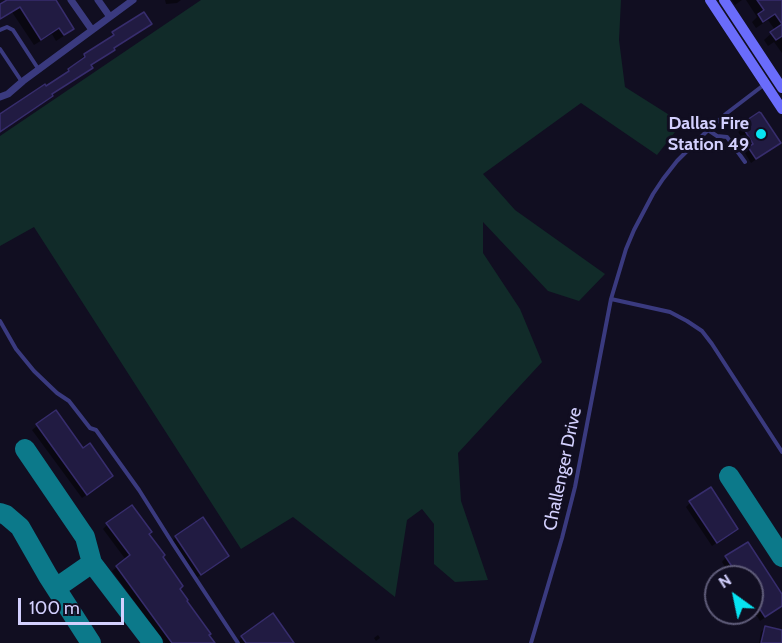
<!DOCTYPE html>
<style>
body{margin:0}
#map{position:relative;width:782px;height:643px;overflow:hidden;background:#110e21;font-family:Cabin,sans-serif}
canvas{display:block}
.north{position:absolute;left:704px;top:565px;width:60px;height:60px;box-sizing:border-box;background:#110e21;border:2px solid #5f5c79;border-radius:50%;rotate:327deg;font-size:16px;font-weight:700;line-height:24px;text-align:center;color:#d3d0fe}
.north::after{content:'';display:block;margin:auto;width:21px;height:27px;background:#07e4f2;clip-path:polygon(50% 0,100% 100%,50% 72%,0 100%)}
.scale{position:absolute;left:18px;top:598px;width:106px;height:27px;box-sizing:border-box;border:3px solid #d3d0fe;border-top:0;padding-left:8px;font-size:18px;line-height:21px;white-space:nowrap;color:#d3d0fe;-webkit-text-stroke:4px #110e21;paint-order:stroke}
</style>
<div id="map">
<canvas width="782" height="643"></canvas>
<div class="north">N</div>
<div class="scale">100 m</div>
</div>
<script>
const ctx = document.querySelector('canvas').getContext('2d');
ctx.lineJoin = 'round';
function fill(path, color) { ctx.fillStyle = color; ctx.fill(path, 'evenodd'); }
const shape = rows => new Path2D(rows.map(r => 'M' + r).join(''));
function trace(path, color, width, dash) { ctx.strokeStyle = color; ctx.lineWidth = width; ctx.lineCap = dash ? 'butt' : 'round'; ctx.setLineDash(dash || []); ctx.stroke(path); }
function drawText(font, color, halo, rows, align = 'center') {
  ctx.font = font + ' Cabin,sans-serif'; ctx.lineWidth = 6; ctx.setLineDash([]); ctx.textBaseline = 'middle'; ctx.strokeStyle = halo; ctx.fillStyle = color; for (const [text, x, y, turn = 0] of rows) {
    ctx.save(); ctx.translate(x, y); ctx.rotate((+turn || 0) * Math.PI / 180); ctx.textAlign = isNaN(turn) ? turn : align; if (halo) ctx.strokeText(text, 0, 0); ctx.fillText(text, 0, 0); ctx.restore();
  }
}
const green = shape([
 [201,0,621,0,619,40,625,87,682,123,657,155,581,103,483,174,515,210,605,274,579,301,548,291,483,222,483,253,520,309,542,362,458,453,461,501,488,580,455,582,434,564,434,524,422,509,407,520,395,597,293,517,241,549,34,227,0,246,0,136]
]);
const shadow = shape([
 [10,0,54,0,72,28,65,35,56,41,52,34,34,45,12,12,0,20,0,6],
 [165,0,181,0,177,3,166,4],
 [732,0,742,0,735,5],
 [746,0,779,0,782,7,782,53,774,42,768,46,764,40,775,30,768,20,756,28,752,22,757,17],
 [150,23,143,30,113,49,106,56,90,67,91,68,84,74,49,97,0,132,0,116,46,88,62,76,84,56,108,41,107,40,113,33],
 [760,115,779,143,751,163,745,153,749,149,737,130,742,125],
 [55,412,107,480,82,498,32,430],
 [690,503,736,529,712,546,686,507],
 [107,525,148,534,210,643,165,643,112,571,126,560,103,529],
 [176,537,222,560,196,578,172,541],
 [726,557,782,597,782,606,760,621,752,608,752,577,732,577,722,562],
 [273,615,291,643,238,643,237,642,242,637],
 [765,628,782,631,782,643,759,643,761,632],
 [378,635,380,638,376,641,374,638]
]);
const taxiway = shape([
 [25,449,85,537,92,563,56,588],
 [729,476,782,557],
 [0,513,6,515,20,527,48,576,91,643],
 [92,563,153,643]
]);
const building = shape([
 [7,0,56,0,74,29,64,35,59,28,41,40,20,7,0,19,0,4,7,0],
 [757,0,782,0,782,36,776,40,770,32,782,24,775,14,763,22,758,14,764,10,757,0],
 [144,12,152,24,114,48,115,50,91,65,93,68,52,94,53,96,0,132,0,114,45,84,46,86,69,71,68,69,85,57,84,54,114,35,112,32,144,12],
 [759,112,761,113,781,143,756,159,748,147,753,144,741,124,759,112],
 [56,410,83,448,90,443,113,476,87,495,36,424,56,410],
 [711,487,738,529,717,543,689,501,711,487],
 [132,505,152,532,149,534,165,555,163,557,183,586,180,589,188,600,187,601,211,634,209,635,215,643,172,643,116,566,130,555,106,523,132,505],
 [203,517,229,556,201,575,175,536,203,517],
 [748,542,782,594,782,606,765,617,752,597,752,577,739,577,725,556,748,542],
 [273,613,294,643,246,643,241,636,273,613],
 [765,626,782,630,782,643,761,643,765,626]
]);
const lane = shape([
 [0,30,7,27,13,30,39,70],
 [0,49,22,82],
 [765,84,727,113,708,130,677,161,663,179,653,194,634,230,626,249,611,299,670,312,687,321,702,331,712,344,782,452],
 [708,130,717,136,727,137,745,162],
 [0,321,16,349,34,371,57,393,69,401,90,428,96,430,139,490,173,544,238,643],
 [531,643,562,538,575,487,611,299]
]);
const street = shape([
 [71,0,92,30],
 [98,0,110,17],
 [0,97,8,94,23,81,133,0]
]);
const secondary = shape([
 [710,0,782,109],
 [724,0,782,88]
]);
const markers = [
 [761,134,6,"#07e4f2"]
];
const poiNames = [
 ["Dallas Fire",749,124],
 ["Station 49",749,145]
];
const streetNames = [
 ["Challenger Drive",563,469,-78]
];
fill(green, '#112b29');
fill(shadow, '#0007');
trace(taxiway, '#0c798a', 20);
fill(building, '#211b42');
trace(building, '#372d6d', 1.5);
trace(lane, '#3a3a7f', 4);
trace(street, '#3a3a7f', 7);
trace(secondary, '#6a6cfb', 10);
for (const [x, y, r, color] of markers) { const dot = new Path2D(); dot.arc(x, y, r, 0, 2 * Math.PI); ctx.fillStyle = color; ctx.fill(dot); trace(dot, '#110e21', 2); }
drawText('bold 18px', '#d3d0fe', '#110e21', poiNames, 'right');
drawText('18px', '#d3d0fe', '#110e21', streetNames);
</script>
